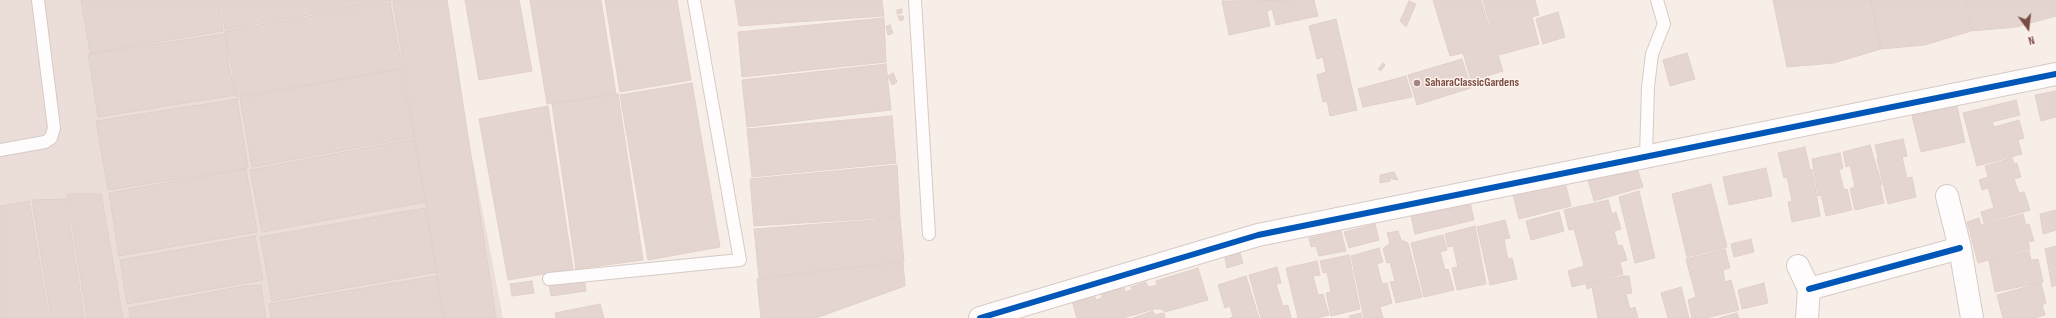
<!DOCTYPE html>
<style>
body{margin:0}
#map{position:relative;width:2056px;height:318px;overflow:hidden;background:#f8eee8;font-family:"Sofia Sans Condensed",sans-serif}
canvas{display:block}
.north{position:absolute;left:2008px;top:8px;width:40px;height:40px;-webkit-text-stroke:3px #fff2ea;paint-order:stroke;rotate:165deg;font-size:11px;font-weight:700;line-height:16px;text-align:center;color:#784d46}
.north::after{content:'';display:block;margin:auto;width:14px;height:18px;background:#784d46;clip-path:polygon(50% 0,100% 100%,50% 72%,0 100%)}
</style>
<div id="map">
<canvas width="2056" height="318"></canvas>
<div class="north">N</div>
</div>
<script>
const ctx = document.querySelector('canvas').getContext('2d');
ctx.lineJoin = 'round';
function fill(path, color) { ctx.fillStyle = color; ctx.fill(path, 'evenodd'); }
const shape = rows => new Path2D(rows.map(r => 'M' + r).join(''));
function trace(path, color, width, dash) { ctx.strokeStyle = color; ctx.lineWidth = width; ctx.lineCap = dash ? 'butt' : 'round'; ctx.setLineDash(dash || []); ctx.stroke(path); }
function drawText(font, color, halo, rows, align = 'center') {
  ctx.font = font + ' "Sofia Sans Condensed",sans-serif'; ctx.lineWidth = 3; ctx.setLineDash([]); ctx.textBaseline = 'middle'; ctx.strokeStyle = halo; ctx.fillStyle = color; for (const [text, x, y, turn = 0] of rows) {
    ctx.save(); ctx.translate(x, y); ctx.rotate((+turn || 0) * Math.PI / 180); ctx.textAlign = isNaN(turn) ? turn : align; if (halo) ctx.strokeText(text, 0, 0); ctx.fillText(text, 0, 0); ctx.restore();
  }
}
const industrial = shape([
 [0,0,442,0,503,318,0,318]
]);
const building = shape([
 [81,0,218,0,223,31,90,53,81,0],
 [220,0,391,0,391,1,225,29,220,0],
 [393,0,447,0,496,318,444,318,393,0],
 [465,0,519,0,532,71,479,80,465,0],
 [530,0,601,0,616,94,547,104,530,0],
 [605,0,677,0,691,80,620,92,605,0],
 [735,0,882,0,884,16,739,26,735,0],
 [1314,0,1318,16,1276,25,1272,9,1267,11,1270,26,1229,35,1222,1,1314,0],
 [1433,0,1481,0,1503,71,1471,81,1463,53,1450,56,1433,0],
 [1483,0,1535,0,1539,15,1532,17,1539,44,1499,55,1483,0],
 [1773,0,1871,0,1881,49,1834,63,1787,67,1773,0],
 [1871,0,1965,0,1971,31,1925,45,1881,49,1871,0],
 [1966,0,2056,0,2056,16,2016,27,1972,31,1966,0],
 [1409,1,1416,4,1406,27,1400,21,1409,1],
 [390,3,402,68,237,97,225,31,390,3],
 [902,9,902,13,897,14,897,10,902,9],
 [1558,12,1565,37,1543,44,1536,19,1558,12],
 [898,16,903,16,904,19,900,21,898,16],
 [884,18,886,62,742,77,738,32,884,18],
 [1336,19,1357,110,1330,116,1327,101,1323,102,1317,75,1326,72,1323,57,1317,59,1309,26,1336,19],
 [890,25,893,33,888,35,886,26,890,25],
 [225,34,229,68,236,95,98,117,88,54,225,34],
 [1687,53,1695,79,1670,86,1663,60,1687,53],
 [1462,59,1471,88,1417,105,1408,75,1462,59],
 [1383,63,1385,65,1381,71,1378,69,1383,63],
 [886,64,891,110,747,127,742,80,886,64],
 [402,69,414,137,252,167,240,98,402,69],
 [893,73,897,82,892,85,888,76,893,73],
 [1406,76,1412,97,1363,107,1358,89,1406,76],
 [692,83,720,247,648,260,620,95,692,83],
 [2056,91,2056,117,2041,121,2035,95,2056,91],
 [618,94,643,260,576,269,552,104,618,94],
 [237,99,248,168,108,190,96,121,237,99],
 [2016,100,2020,115,1992,122,1994,127,2019,120,2024,138,2018,140,2022,154,1977,166,1963,113,2016,100],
 [548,106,573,269,508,280,479,119,548,106],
 [1957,106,1965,142,1921,152,1912,116,1957,106],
 [892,116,896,163,752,177,747,129,892,116],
 [414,139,426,202,262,232,250,170,414,139],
 [1903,139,1907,156,1902,157,1907,178,1912,177,1916,197,1888,204,1877,159,1878,159,1875,145,1903,139],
 [1870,145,1882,185,1880,185,1884,203,1855,210,1850,189,1855,187,1850,165,1846,167,1843,152,1870,145],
 [1805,147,1810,170,1812,169,1820,216,1792,222,1788,202,1792,201,1787,177,1784,178,1778,153,1805,147],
 [1840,153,1843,168,1839,170,1844,190,1847,189,1852,210,1826,216,1821,195,1818,196,1812,159,1840,153],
 [2012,158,2014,164,2017,163,2021,177,2014,179,2019,193,2024,192,2030,210,1984,223,1981,212,1994,208,1988,188,1982,190,1979,180,1988,177,1985,166,2012,158],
 [897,165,900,217,754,226,750,179,897,165],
 [1636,165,1643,187,1594,201,1588,180,1636,165],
 [1766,168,1772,196,1729,205,1723,177,1766,168],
 [246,169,257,232,119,256,109,193,246,169],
 [1394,172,1398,180,1388,178,1391,181,1380,183,1380,175,1394,172],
 [1565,182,1571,206,1519,219,1513,195,1565,182],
 [1711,184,1727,247,1687,257,1672,194,1711,184],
 [1639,191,1655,258,1635,263,1619,197,1639,191],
 [67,194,101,194,123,318,87,318,67,194],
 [66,199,84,318,51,318,32,200,66,199],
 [1608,200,1612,214,1616,212,1621,229,1614,231,1618,246,1622,245,1627,260,1620,262,1623,274,1572,287,1568,271,1584,266,1574,229,1569,230,1564,210,1608,200],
 [29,201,49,318,0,318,0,206,29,201],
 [1470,202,1474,220,1415,234,1411,216,1470,202],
 [425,208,437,272,272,301,260,237,425,208],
 [2056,210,2056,230,2043,234,2040,214,2056,210],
 [1559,212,1564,231,1531,240,1526,221,1559,212],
 [2023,214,2026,225,2029,224,2034,241,2028,242,2030,249,1978,263,1967,222,1979,218,1981,225,2023,214],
 [900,218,904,261,759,278,754,229,900,218],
 [1505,220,1510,238,1504,239,1508,259,1512,258,1517,279,1490,285,1477,227,1505,220],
 [1375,224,1379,240,1349,248,1344,232,1375,224],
 [1475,226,1486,284,1457,290,1452,268,1458,267,1453,246,1448,247,1445,234,1475,226],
 [1341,231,1346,251,1319,256,1316,246,1311,247,1309,238,1341,231],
 [1398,231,1401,240,1408,243,1422,297,1396,303,1390,282,1395,281,1390,262,1387,263,1383,249,1390,243,1387,233,1398,231],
 [1443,235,1447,250,1440,252,1445,270,1448,269,1454,290,1424,297,1411,243,1443,235],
 [255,236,263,280,127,304,120,260,255,236],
 [1751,239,1754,252,1734,257,1731,244,1751,239],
 [2056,246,2056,285,2052,287,2045,249,2056,246],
 [1379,248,1383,262,1377,264,1382,284,1387,283,1392,303,1380,307,1383,318,1364,318,1351,256,1379,248],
 [1725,249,1730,268,1723,270,1725,282,1731,280,1739,310,1706,318,1692,318,1688,300,1696,297,1686,259,1725,249],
 [1239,250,1243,263,1227,268,1224,254,1239,250],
 [2029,251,2031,260,2038,259,2043,282,1995,292,1989,261,2029,251],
 [1349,255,1360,309,1331,316,1326,293,1331,292,1327,272,1323,273,1320,261,1349,255],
 [1317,261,1320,275,1313,276,1318,295,1323,294,1329,315,1317,318,1298,318,1286,268,1317,261],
 [903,262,905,286,816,318,761,318,757,279,903,262],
 [1277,267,1281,283,1276,284,1283,306,1288,305,1291,318,1261,318,1249,275,1277,267],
 [1198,268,1208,300,1165,312,1161,309,1154,309,1123,318,1077,318,1072,301,1094,294,1096,300,1102,298,1101,294,1124,287,1125,292,1132,290,1131,287,1146,282,1148,287,1157,285,1156,281,1198,268],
 [436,276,443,318,271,318,269,304,436,276],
 [1246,276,1259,318,1230,318,1233,317,1230,306,1225,308,1218,285,1246,276],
 [1623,276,1629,276,1632,293,1626,294,1630,309,1635,307,1638,318,1598,318,1592,287,1587,289,1586,284,1623,276],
 [584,278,586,291,551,296,549,284,584,278],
 [532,281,534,293,512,296,510,284,532,281],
 [1764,283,1768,303,1742,309,1738,290,1764,283],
 [2041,283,2046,303,2042,305,2045,315,2034,318,2003,318,1997,295,2041,283],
 [261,285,266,318,130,318,129,308,244,286,261,285],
 [1681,287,1689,318,1668,318,1661,293,1681,287],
 [600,304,604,318,556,318,555,313,600,304],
 [1153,311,1155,315,1164,313,1165,318,1133,318,1153,311],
 [1361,313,1362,318,1350,318,1349,316,1361,313],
 [1737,313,1739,318,1719,318,1737,313]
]);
const lane = shape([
 [915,0,929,234],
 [0,150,45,142,51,138,54,128,38,0],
 [1646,156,1648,87,1652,54,1664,24,1657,0],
 [549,279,740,260,694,0]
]);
const street = shape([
 [1947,196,1960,248,1972,318],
 [1798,266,1809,289,1807,318],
 [1809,289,1960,248],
 [980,318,1258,235,2056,74]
]);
const cycleway = shape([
 [1809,289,1960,248],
 [980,318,1258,235,2056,74]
]);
const markers = [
 [1417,83,4,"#a5857f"]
];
const poiNames = [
 ["SaharaClassicGardens",1425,83]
];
fill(industrial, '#ebded9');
fill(building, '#e5d5d0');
trace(building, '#e1d0ca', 1);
trace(lane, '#d6cac5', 14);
trace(street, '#d6cac5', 24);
trace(lane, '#fefcfc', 12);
trace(street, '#fefcfc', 22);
trace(cycleway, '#0057b8', 6);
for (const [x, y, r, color] of markers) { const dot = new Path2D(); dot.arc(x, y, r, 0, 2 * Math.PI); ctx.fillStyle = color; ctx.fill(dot); trace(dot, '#fff2ea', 1.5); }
drawText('bold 12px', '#784d46', '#fff2ea', poiNames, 'left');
</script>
